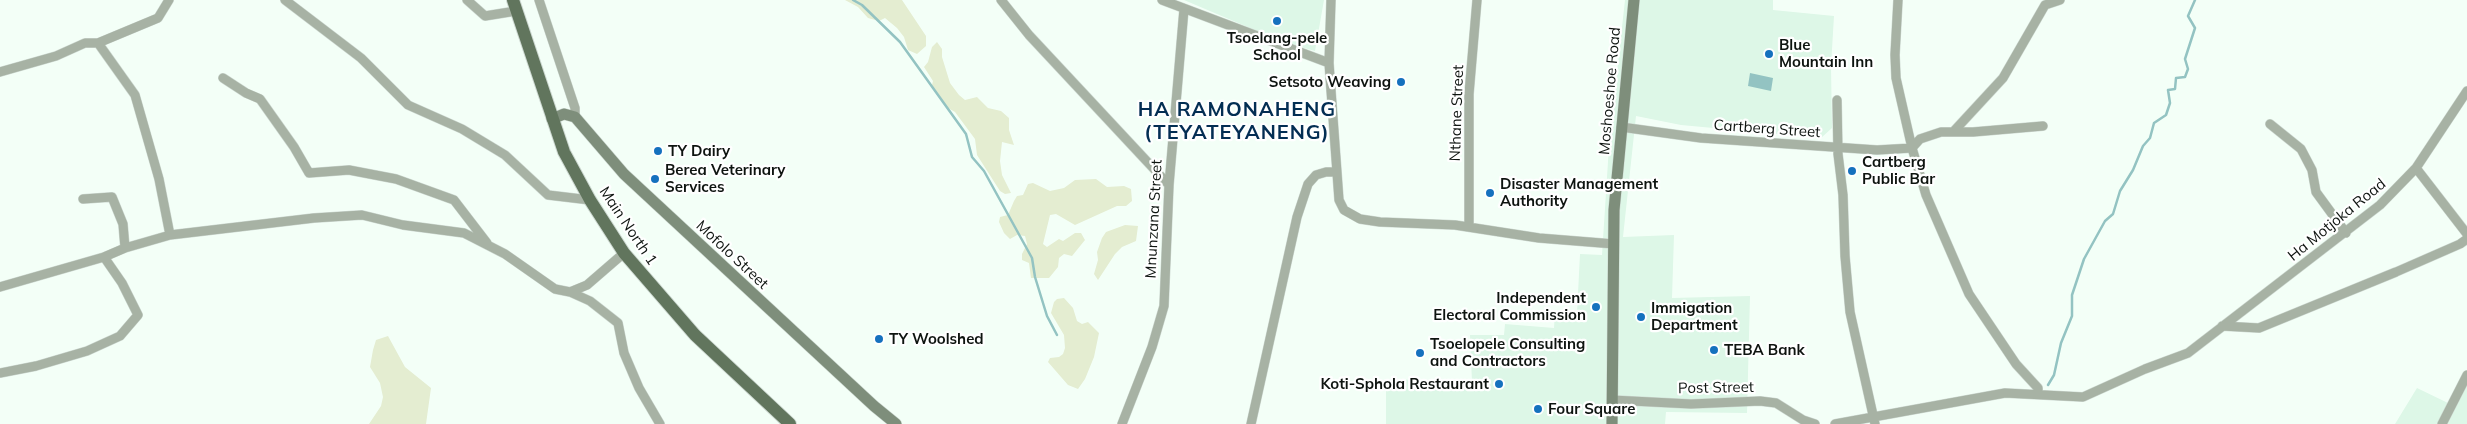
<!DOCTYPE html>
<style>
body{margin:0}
canvas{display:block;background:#f3fff7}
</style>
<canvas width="2467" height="424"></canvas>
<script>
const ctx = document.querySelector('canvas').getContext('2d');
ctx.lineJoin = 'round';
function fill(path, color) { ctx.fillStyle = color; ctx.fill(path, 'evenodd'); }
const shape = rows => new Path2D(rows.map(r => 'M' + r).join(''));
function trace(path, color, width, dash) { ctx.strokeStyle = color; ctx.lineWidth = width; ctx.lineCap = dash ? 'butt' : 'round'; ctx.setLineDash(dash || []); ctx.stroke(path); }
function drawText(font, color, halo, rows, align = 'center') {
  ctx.font = font + ' Mulish,sans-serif'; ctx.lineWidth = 4.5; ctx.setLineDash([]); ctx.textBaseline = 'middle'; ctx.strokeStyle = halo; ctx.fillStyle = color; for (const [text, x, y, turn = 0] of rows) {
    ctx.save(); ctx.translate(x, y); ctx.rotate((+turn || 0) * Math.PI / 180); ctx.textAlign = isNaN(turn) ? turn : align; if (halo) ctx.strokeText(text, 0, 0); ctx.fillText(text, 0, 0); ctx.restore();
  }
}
const built = shape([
 [1184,0,1324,0,1315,51,1283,42],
 [1625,0,1773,0,1773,10,1834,16,1831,66,1832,128,1821,138,1681,125,1636,116,1623,237,1674,235,1672,298,1750,296,1747,413,1666,412,1665,424,1386,424,1386,379,1472,382,1470,335,1504,335,1505,324,1554,328,1555,313,1577,313,1580,254,1602,255,1609,146],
 [2467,370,2467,424,2395,424,2417,388,2448,403]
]);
const green = shape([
 [845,0,902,0,926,36,926,46,917,54,908,50,904,37,897,28,885,18,879,21,868,18,858,7],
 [937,42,942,49,942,57,950,83,959,95,965,100,977,97,988,108,1001,111,1009,118,1009,130,1014,145,1002,142,1000,161,1002,175,1011,193,1005,194,1000,191,977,155,975,139,955,112,948,108,932,85,933,81,924,67,928,62,932,47],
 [1096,179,1107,187,1124,186,1131,189,1132,201,1126,206,1117,206,1075,225,1056,214,1050,215,1043,244,1047,247,1059,239,1063,241,1075,233,1081,233,1085,240,1072,256,1064,254,1059,258,1058,267,1049,278,1031,278,1029,263,1022,260,1022,254,1027,244,1025,236,1017,235,1010,239,1004,233,999,222,1000,217,1008,215,1014,201,1017,196,1023,195,1028,184,1033,183,1050,191,1064,188,1075,180],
 [1125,225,1138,226,1136,241,1122,247,1115,254,1098,280,1094,274,1098,260,1097,252,1102,238,1106,232],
 [1064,298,1073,308,1077,321,1082,324,1088,322,1099,333,1094,357,1085,379,1078,389,1068,385,1048,362,1050,358,1059,357,1063,354,1065,348,1064,335,1051,313,1054,302,1057,299],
 [388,336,405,367,431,388,426,424,369,424,381,406,383,397,380,383,370,367,373,350,376,340]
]);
const water = shape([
 [1750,73,1773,78,1771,91,1748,86]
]);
const stream = shape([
 [853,0,862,5,900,42,966,134,972,157,984,171,1032,258,1035,277,1047,316,1057,335],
 [2048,385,2054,375,2061,343,2072,316,2072,295,2084,259,2105,221,2113,214,2120,191,2133,170,2143,146,2150,138,2154,123,2166,115,2170,103,2168,90,2175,89,2176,78,2185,77,2188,69,2185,59,2195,28,2188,16,2195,0]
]);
const street = shape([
 [285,0,361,58,408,105,462,129,505,155,548,195,590,200],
 [467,0,485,16,516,11],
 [539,0,575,108,575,117],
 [1001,0,1029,35,1169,185],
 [1162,0,1329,63],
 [1331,0,1329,63,1339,200,1344,210,1360,219,1380,222,1455,225,1539,238,1614,244],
 [1898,0,1895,55,1896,78,1912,148,1926,195,1969,294,2016,364,2038,388,2038,394],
 [98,43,135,95,159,179,170,235],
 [0,72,56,56,85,43,98,43,158,18,169,0],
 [223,78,246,93,260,99,294,147,309,173,349,170,396,179,454,200,487,243],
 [1837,100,1838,154,1843,195,1845,256,1850,312,1875,424],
 [2270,124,2301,149,2312,170,2316,192,2346,233],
 [1621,127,1701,138,1877,150,1912,148,1920,139,1941,132,1973,132,2043,126],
 [1954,131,2003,78,2045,5,2060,0],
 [2416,168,2467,234],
 [83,199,112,197,123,224,125,248],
 [1469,227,1469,94,1477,0],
 [0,287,104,257,125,248,170,235,314,218,362,215,403,225,464,233,505,254,555,289,570,292,587,285,624,253],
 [570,292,590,301,618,323,624,353,639,388,660,424],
 [2222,326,2259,328,2396,272,2460,244,2467,239],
 [0,373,36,366,87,351,120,336,138,315,122,283,104,257],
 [1612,400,1691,404,1760,401,1776,403,1803,420,1815,424],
 [1122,424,1152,347,1164,306,1169,185,1184,9],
 [1251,424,1297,217,1308,184,1316,175,1326,172,1337,172],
 [1835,424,2005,393,2083,397,2145,369,2188,353,2380,205,2416,168,2467,91],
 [2442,424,2467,375]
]);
const secondary = shape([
 [552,119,564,114,575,117,624,174,874,406,896,424],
 [1612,424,1614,210,1634,0]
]);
const primary = shape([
 [513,0,564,152,590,200,624,253,695,335,790,424]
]);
const markers = [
 [1277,21,5,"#1571be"],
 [1769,54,5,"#1571be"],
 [1401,82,5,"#1571be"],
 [658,151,5,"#1571be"],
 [1852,171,5,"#1571be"],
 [655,179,5,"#1571be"],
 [1490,193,5,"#1571be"],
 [1596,307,5,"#1571be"],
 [1641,317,5,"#1571be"],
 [879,339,5,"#1571be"],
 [1714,350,5,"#1571be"],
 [1420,353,5,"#1571be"],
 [1499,384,5,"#1571be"],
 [1538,409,5,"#1571be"]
];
const poiNames = [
 ["Tsoelang-pele",1277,38,"center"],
 ["School",1277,55,"center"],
 ["Blue",1779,45],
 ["Mountain Inn",1779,62],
 ["Setsoto Weaving",1391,82,"right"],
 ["TY Dairy",668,151],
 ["Cartberg",1862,162],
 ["Public Bar",1862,179],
 ["Berea Veterinary",665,170],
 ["Services",665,187],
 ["Disaster Management",1500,184],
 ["Authority",1500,201],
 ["Independent",1586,298,"right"],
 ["Electoral Commission",1586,315,"right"],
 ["Immigation",1651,308],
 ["Department",1651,325],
 ["TY Woolshed",889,339],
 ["Tsoelopele Consulting",1430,344],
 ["and Contractors",1430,361],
 ["TEBA Bank",1724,350],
 ["Koti-Sphola Restaurant",1489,384,"right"],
 ["Four Square",1548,409]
];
const streetNames = [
 ["Moshoeshoe Road",1610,91,-85],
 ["Nthane Street",1457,113,-88],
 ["Cartberg Street",1767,129,4],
 ["Mnunzana Street",1154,219,-87],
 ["Ha Motjoka Road",2337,220,-39],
 ["Main North 1",628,226,56],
 ["Mofolo Street",732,255,43],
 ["Post Street",1716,388,-1]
];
const districtNames = [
 ["HA RAMONAHENG",1237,110],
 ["(TEYATEYANENG)",1237,133]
];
fill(built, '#ddf7e7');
fill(green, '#e4edd1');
fill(water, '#93c3c2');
trace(stream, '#93c3c2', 2.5);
trace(street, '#ced9d2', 10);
trace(secondary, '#ced9d2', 12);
trace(primary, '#ced9d2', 14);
trace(street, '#a7b2a4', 9);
trace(secondary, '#7e8e7b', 11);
trace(primary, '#61755d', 12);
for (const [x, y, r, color] of markers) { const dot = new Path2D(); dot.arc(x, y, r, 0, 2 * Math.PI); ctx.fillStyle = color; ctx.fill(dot); trace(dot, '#fff', 2); }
drawText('bold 15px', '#0e1410', '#fff', poiNames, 'left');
drawText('15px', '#0e1410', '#fff', streetNames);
ctx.letterSpacing = '1px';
drawText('bold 20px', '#032e53', '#fff', districtNames);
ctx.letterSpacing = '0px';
</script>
